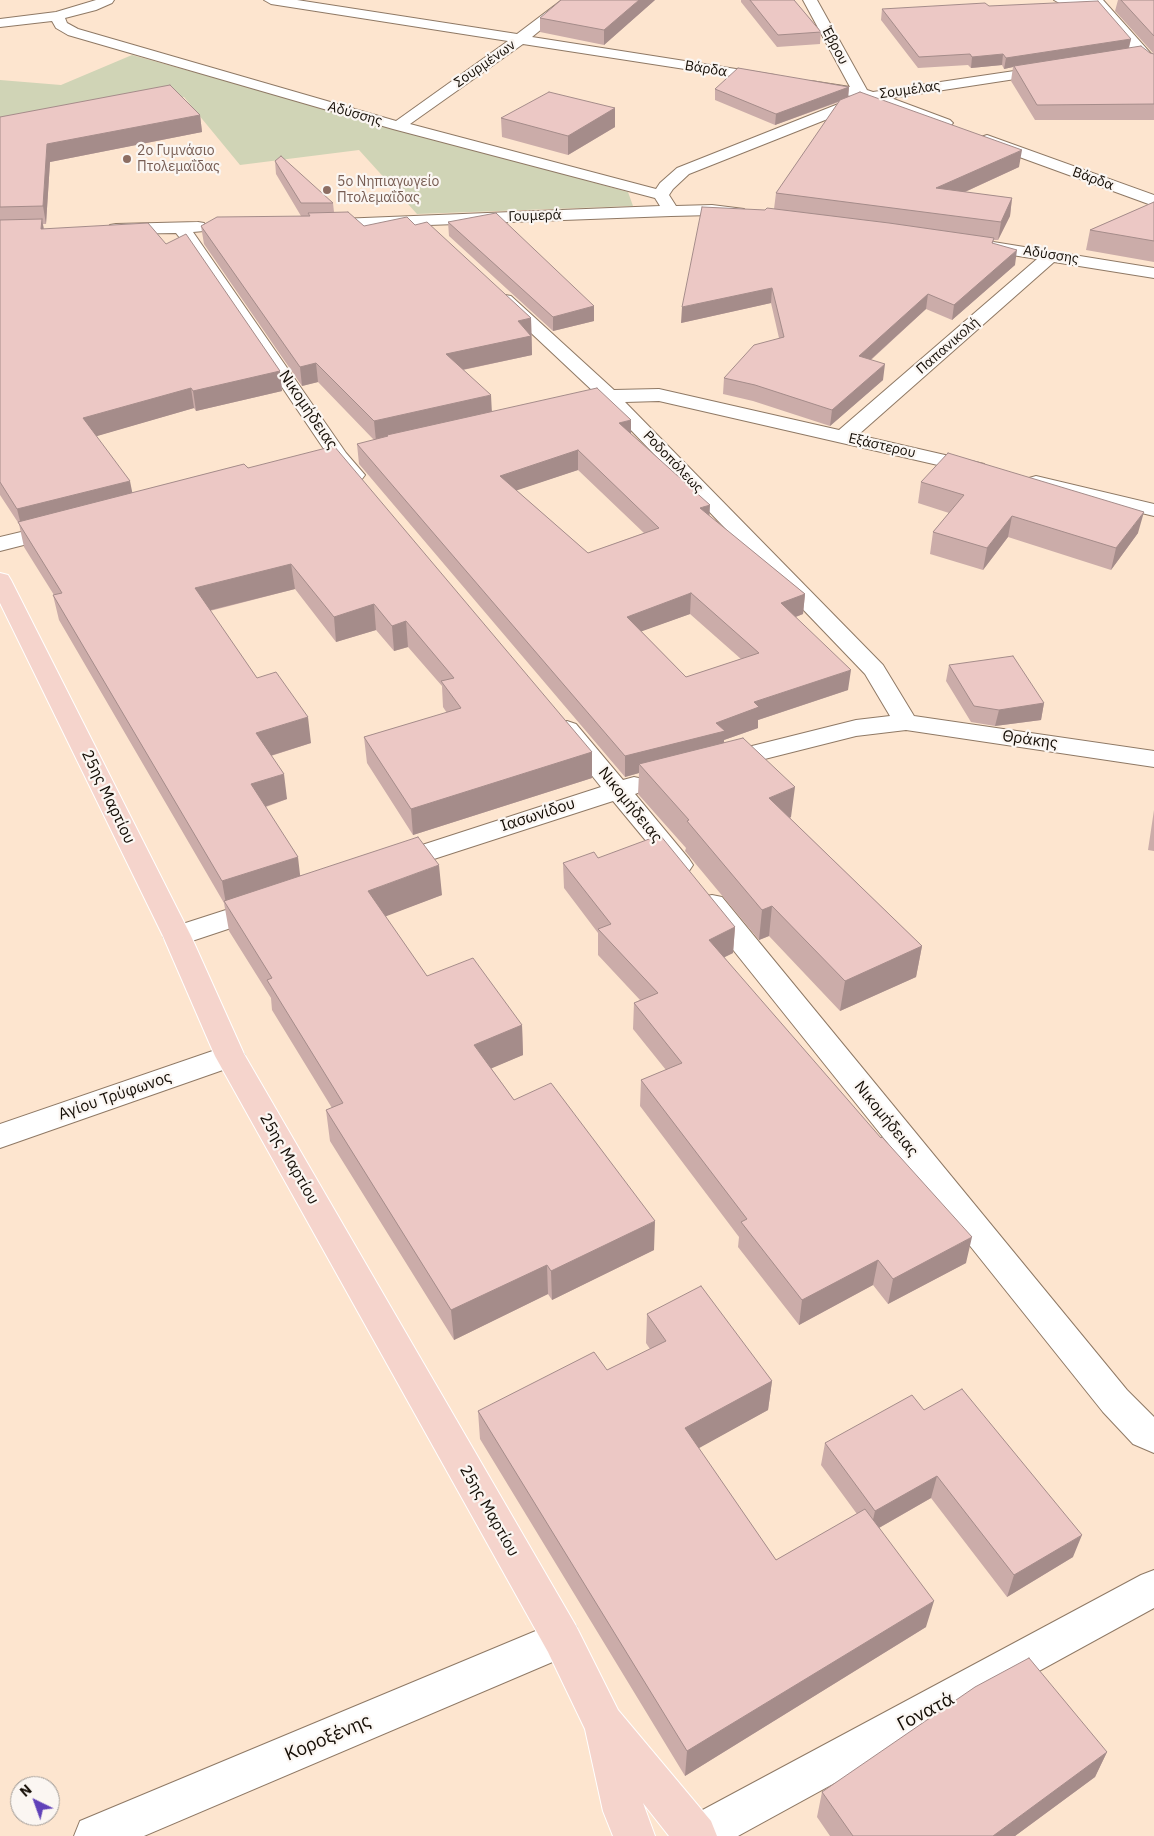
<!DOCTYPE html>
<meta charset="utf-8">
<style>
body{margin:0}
#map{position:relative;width:1154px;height:1836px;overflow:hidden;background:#fde5cf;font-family:"IBM Plex Sans",sans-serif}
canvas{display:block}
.north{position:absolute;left:10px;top:1776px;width:50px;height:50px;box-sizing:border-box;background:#fbf6f2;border:1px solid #9f9994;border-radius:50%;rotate:318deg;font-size:14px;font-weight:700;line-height:20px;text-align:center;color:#150e06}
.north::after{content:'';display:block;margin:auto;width:18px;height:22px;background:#6041b9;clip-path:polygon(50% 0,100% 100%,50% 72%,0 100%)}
</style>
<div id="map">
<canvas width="1154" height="1836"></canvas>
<div class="north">N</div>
</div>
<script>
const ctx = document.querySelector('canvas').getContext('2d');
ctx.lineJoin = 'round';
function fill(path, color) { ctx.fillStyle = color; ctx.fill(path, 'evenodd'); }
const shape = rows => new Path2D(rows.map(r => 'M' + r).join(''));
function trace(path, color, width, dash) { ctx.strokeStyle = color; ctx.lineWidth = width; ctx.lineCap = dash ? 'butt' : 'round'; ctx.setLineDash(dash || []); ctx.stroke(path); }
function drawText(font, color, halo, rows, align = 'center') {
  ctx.font = font + ' "IBM Plex Sans",sans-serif'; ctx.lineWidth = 4.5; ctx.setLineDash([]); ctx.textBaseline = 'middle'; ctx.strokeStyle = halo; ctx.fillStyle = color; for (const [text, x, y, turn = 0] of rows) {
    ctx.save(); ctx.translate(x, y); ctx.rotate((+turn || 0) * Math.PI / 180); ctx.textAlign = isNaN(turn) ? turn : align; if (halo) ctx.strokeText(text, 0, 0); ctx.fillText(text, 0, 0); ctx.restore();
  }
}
const green = shape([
 [132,55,628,192,633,206,417,214,359,150,240,165,184,97,0,126,0,80,61,85]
]);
const minor = shape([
 [96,0,114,0,112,3,96,10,65,18,67,23,78,29,396,121,508,41,271,4,264,0,297,0,517,34,562,0,577,0,532,37,774,75,776,78,774,81,769,82,523,44,410,124,656,189,660,183,677,168,856,97,811,89,806,88,804,85,806,82,811,81,850,87,803,0,817,0,867,90,873,92,1048,66,1053,67,1055,70,1053,73,1048,74,891,98,950,120,953,123,950,126,945,128,873,101,689,174,673,189,669,195,676,206,712,205,744,209,746,213,744,217,738,218,712,215,671,216,321,229,315,228,313,224,315,220,660,206,655,198,393,129,68,35,56,28,52,21,0,27,0,19,56,12,96,0],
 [1054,0,1103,0,1154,57,1154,69,1149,68,1137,57,1093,5,1061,4,1054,0],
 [987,135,1154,195,1154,206,981,143,979,140,981,137,987,135],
 [198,222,204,223,206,227,204,231,193,232,346,453,365,475,362,479,355,481,348,479,332,461,190,251,176,233,116,234,110,233,108,229,110,225,116,224,198,222],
 [981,240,1154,268,1154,278,1054,262,858,435,984,464,987,468,984,472,977,474,659,401,625,402,883,665,914,716,1154,751,1154,767,906,730,856,736,721,770,712,768,708,762,712,756,856,720,890,716,865,674,605,403,570,411,563,409,560,405,563,401,595,393,496,300,499,296,505,295,511,296,614,390,659,389,839,430,1037,259,975,249,972,245,975,241,981,240],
 [1036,476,1154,504,1154,516,1029,486,1026,482,1029,478,1036,476],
 [59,523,67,524,70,529,67,534,0,551,0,537,59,523],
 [567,721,576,724,623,780,634,777,643,779,647,785,643,791,635,794,689,859,693,865,689,871,680,874,671,871,613,801,403,869,394,872,385,869,381,863,385,857,601,787,555,729,558,724,567,721],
 [712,895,722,897,1127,1390,1154,1417,1154,1453,1133,1444,1103,1412,702,911,698,904,702,897,712,895],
 [263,898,273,900,277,907,273,914,177,946,167,943,163,936,167,929,263,898],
 [230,1045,240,1048,245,1056,240,1064,0,1148,0,1124,230,1045],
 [1154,1570,1154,1608,738,1836,676,1836,682,1821,1141,1575,1154,1570],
 [562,1620,576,1626,581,1639,576,1652,144,1836,74,1836,80,1821,562,1620]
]);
const major = shape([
 [0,573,8,575,11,580,191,936,244,1054,576,1626,618,1710,711,1821,717,1836,669,1836,643,1803,655,1836,613,1836,603,1811,585,1729,548,1652,215,1056,163,936,0,603,0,573]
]);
const wall = shape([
 [655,0,604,45,540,32,540,18],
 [741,0,794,0,821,32,820,44,777,47,741,2],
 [1118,0,1154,0,1154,120,1035,120,1011,81,1013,67,1004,69,1002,65,971,68,968,65,918,68,881,20,882,9,989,6,1131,39,1129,48,1154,54,1115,11],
 [849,87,848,97,1019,167,965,192,1012,198,1010,216,998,240,994,240,993,243,1015,265,952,320,926,309,871,360,883,380,830,426,753,401,723,394,724,378,779,338,771,303,681,323,765,210,774,209,776,193,839,102,775,125,715,100,715,89],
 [615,108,615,127,568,155,502,137,501,118],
 [200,115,202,132,50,162,46,224,43,224,44,229,166,244,280,371,282,391,196,411,194,408,96,436,132,493,244,464,592,752,592,778,413,835,367,763,364,737,447,713,443,707,442,686,408,647,394,651,376,630,336,642,295,589,210,611,257,678,311,743,271,756,287,799,266,807,300,875,442,895,385,916,427,976,522,1025,523,1055,491,1068,514,1100,654,1250,552,1300,548,1294,454,1340,330,1141,326,1110,332,1108,272,1010,271,998,229,931,224,903,59,620,53,595,54,595,24,547,19,524,0,495,0,117],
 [275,161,333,203,334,212,364,226,415,225,531,318,532,355,463,370,492,411,631,434,709,516,805,594,803,614,796,617,848,690,758,720,758,728,724,740,724,743,791,817,790,818,922,946,916,977,840,1011,769,936,759,940,685,851,686,848,638,794,639,773,625,777,359,464,357,444,374,440,318,382,302,386,204,244,201,226,301,216,276,174],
 [578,470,644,533,588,553,516,490],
 [690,614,741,659,686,677,641,631],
 [1154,202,1154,262,1086,250,1090,230],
 [448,222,594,306,594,321,553,331,449,236],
 [921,482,1138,533,1111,570,1008,537,983,570,930,554,933,532,949,513,918,503],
 [949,665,1044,703,1041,720,995,726,971,722,946,681],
 [1154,810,1154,851,1148,850],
 [598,858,735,927,733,953,724,957,966,1263,888,1304,873,1285,799,1325,738,1247,739,1237,640,1106,641,1080,666,1070,633,1029,634,1003,640,1000,598,955,598,933,564,888,563,863],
 [647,1314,772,1381,768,1410,698,1448,776,1560,857,1514,821,1465,825,1443,924,1410,1073,1557,1007,1597,931,1498,879,1528,926,1627,685,1776,480,1439,478,1411,607,1370,650,1349,646,1343],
 [1107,1752,1095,1777,1015,1836,830,1836,817,1817,822,1792]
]);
const shadedWall = shape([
 [639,0,655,0,604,45,604,30],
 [1131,39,1128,50,1014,66,1013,67,1004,69,1006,58],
 [1003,54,1002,65,971,68,972,57],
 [849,87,848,98,775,125,776,114],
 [615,108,615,127,568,155,568,136],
 [200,115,202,132,50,162,46,224,43,206,47,144],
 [1022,150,1019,167,934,206,936,188],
 [1012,198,1010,216,998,240,1001,222],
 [42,219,45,238,41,229],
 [1017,250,1015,265,952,320,954,305],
 [772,288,771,303,681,323,682,307],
 [928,294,926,309,857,372,859,356],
 [594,306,594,321,553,331,553,317],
 [531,318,532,355,447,373,446,354,518,321],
 [316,363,318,382,302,386,300,367],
 [885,364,883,380,830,426,832,410],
 [280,371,282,391,196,411,193,391],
 [191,388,194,408,87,439,83,418],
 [491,395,492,414,387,435,387,438,376,441,374,421],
 [631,420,631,439,619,423],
 [578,450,578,470,500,496,500,476],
 [130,481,134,501,22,529,17,509],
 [710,505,709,525,700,508],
 [1144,512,1138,533,1111,570,1116,548],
 [1012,516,1008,537,983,570,987,548],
 [291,564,295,589,199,613,195,588],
 [691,593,690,614,626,637,627,617],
 [805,594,803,614,779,623,781,603],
 [374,604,376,630,336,642,334,617],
 [406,621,408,647,394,651,392,626],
 [851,670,848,690,758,720,758,728,724,740,724,752,639,764,639,773,625,777,625,756,716,723,754,702],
 [1044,703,1041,720,995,726,999,710],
 [308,717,311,743,260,759,256,733],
 [592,752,592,778,413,835,411,809],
 [284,774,287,799,255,810,251,784],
 [795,787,791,817,766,828,769,798],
 [298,857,301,883,226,904,222,881],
 [439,865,442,895,371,922,368,891],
 [772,906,769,936,759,940,762,910],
 [735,927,733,953,707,966,709,940],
 [922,946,916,977,840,1011,845,981],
 [522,1025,523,1055,476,1075,474,1045],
 [655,1221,654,1250,552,1300,551,1271],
 [972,1237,966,1263,888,1304,893,1279],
 [878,1260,873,1285,799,1325,802,1300],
 [547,1265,548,1294,454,1340,451,1310],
 [772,1381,768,1410,683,1457,685,1428],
 [937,1476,931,1498,870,1533,875,1511],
 [1082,1535,1073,1557,1007,1597,1014,1575],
 [934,1601,926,1627,685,1776,687,1751],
 [1107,1752,1095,1777,1015,1836,993,1836]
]);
const building = shape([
 [561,0,639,0,604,30,540,18,561,0],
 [750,0,794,0,821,32,778,35,750,0],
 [1121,0,1154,0,1154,36,1121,0],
 [1098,1,1131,39,1006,58,1003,54,972,57,970,54,919,57,882,9,985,3,989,6,1098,1],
 [1141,46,1150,53,1154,54,1154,104,1037,105,1014,66,1141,46],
 [738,68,849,87,776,114,715,89,738,68],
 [170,85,200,115,47,144,43,206,0,207,0,117,170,85],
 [549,92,615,108,568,136,501,118,549,92],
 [860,92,1022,150,936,188,1012,198,1001,222,776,193,840,100,860,92],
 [281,156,333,203,301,203,275,161,281,156],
 [1154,202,1154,241,1090,230,1154,202],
 [702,207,765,210,767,208,889,223,994,238,992,243,1017,250,954,305,928,294,859,356,885,364,832,410,755,385,724,378,754,345,784,337,772,288,682,307,702,207],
 [348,212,364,226,407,217,415,225,427,222,531,318,518,321,531,336,446,354,491,395,374,421,316,363,300,367,201,226,217,217,310,216,308,213,348,212],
 [496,213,594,306,553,317,448,222,496,213],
 [42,219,41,229,148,223,166,244,186,234,280,371,193,391,191,388,83,418,130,481,17,509,0,482,0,220,42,219],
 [597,388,631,420,619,423,710,505,700,508,805,594,781,603,851,670,754,702,759,707,716,723,725,731,625,756,357,444,388,436,387,435,597,388],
 [578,450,659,528,588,553,500,476,578,450],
 [691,593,759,653,686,677,627,617,691,593],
 [334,446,592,752,411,809,364,737,461,708,441,681,454,678,406,621,392,626,374,604,334,617,291,564,195,588,257,678,276,672,308,717,256,733,284,774,251,784,298,857,222,881,53,595,62,593,18,522,244,464,248,468,334,446],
 [948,453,1144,512,1116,548,1012,516,987,548,933,532,964,495,921,482,948,453],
 [1013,656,1044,703,999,710,974,706,949,665,1013,656],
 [743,738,795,787,769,798,922,946,845,981,772,906,762,910,687,821,689,820,639,764,743,738],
 [660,835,735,927,709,940,881,1138,882,1137,972,1237,893,1279,878,1260,802,1300,741,1222,747,1219,641,1080,682,1063,634,1003,658,993,598,929,611,924,563,863,594,852,598,858,660,835],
 [418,837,439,865,368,891,427,976,473,958,522,1025,474,1045,514,1100,551,1083,655,1221,551,1271,547,1265,451,1310,326,1110,343,1103,267,980,272,978,224,901,418,837],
 [701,1286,772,1381,685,1428,776,1560,865,1509,934,1601,687,1751,478,1411,594,1352,607,1370,666,1341,647,1314,701,1286],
 [962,1389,1082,1535,1014,1575,937,1476,875,1511,825,1443,912,1395,924,1410,962,1389],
 [1029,1658,1107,1752,993,1836,853,1836,822,1792,975,1687,1029,1658]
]);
const markers = [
 [127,159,5,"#8d6e63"],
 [327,190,5,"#8d6e63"]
];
const farStreetnames = [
 ["Έβρου",835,46,62],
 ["Σουρμένων",485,64,-35],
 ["Βάρδα",706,69,9],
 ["Σουμέλας",910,90,-8],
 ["Αδύσσης",355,114,16],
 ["Βάρδα",1093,179,20],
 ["Γουμερά",535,216,-2],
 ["Αδύσσης",1051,255,9],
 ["Παπανικολή",948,346,-41],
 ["Εξάστερου",882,446,13],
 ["Ροδοπόλεως",673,462,46]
];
const farEducationnames = [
 ["2ο Γυμνάσιο",137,151],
 ["Πτολεμαΐδας",137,167],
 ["5ο Νηπιαγωγείο",337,182],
 ["Πτολεμαΐδας",337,198]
];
const streetNames = [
 ["Νικομήδειας",308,410,56],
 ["Θράκης",1030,740,8],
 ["25ης Μαρτίου",108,797,64],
 ["Νικομήδειας",630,805,51],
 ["Ιασωνίδου",538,815,-18],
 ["Αγίου Τρύφωνος",115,1096,-19],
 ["Νικομήδειας",886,1119,51],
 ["25ης Μαρτίου",289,1159,60],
 ["25ης Μαρτίου",489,1511,60]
];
const nearStreetnames = [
 ["Γονατά",926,1712,-28],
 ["Κοροξένης",328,1738,-23]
];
fill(green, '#d0d4b6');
trace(minor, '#8f7965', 2);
trace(major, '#fff', 2);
fill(minor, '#fff');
fill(major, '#f5d4cc');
fill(wall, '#cbaca9');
fill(shadedWall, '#a58c8a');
fill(building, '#ecc8c5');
trace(building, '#a58c8a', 1);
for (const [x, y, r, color] of markers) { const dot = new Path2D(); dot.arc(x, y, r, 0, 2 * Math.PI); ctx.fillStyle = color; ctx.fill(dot); trace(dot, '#fbf6f2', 2); }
drawText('14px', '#150e06', '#fbf6f2', farStreetnames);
drawText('14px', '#785e54', '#fbf6f2', farEducationnames, 'left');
drawText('16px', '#150e06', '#fbf6f2', streetNames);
drawText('19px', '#150e06', '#fbf6f2', nearStreetnames);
</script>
